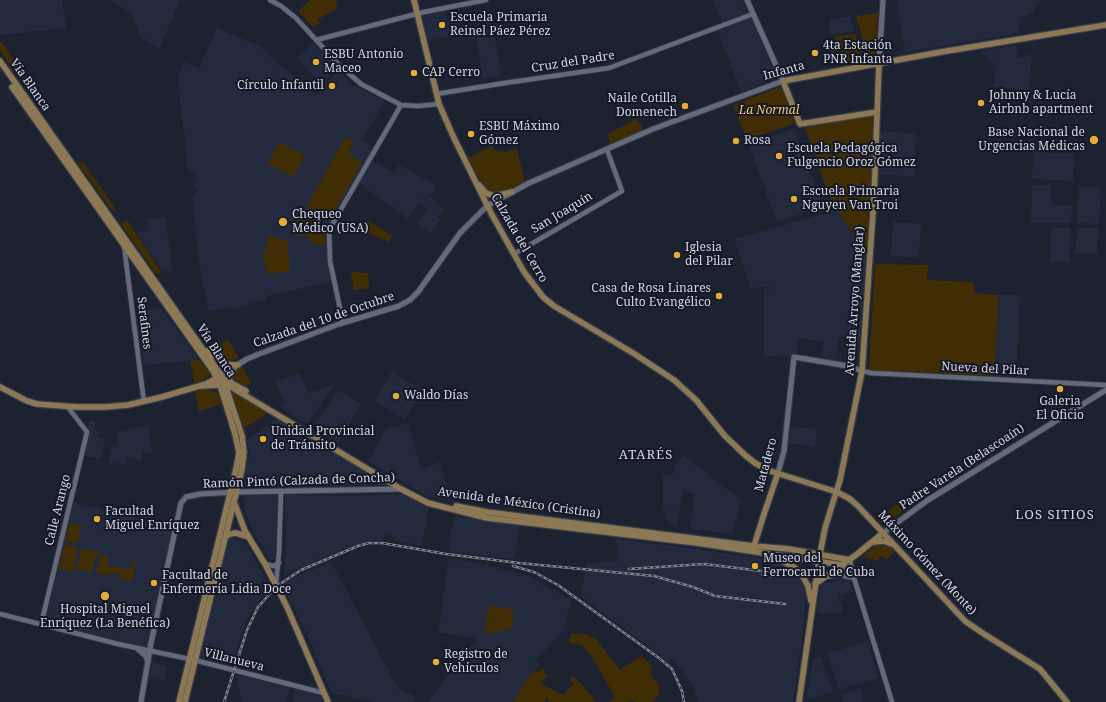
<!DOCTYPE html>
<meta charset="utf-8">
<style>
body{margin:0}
canvas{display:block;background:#1d2231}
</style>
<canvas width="1106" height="702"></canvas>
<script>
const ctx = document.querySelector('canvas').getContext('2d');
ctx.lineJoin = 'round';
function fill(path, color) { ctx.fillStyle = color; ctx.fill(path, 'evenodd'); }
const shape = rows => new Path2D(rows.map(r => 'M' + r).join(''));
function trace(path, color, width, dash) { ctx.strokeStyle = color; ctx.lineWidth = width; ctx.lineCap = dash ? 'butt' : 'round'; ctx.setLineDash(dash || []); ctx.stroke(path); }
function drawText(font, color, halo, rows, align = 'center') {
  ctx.font = font + ' "Noto Serif",serif'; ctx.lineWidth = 4; ctx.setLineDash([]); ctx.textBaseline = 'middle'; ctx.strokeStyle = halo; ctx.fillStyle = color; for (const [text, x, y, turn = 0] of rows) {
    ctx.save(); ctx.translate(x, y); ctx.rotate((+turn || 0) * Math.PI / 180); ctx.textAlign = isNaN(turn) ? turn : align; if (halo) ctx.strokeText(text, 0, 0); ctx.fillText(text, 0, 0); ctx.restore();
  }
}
const built = shape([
 [0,0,62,0,66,28,0,35],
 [111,0,181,0,159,48,140,37,131,13],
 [713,0,742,0,747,13,722,23],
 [896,0,1042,0,1035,7,1034,11,1020,18,1019,33,905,52],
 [445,11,446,21,457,19,459,26,468,24,469,33,428,41,423,15],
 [850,16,854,31,831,35,829,20],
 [751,18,774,73,768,81,741,92,718,30],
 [492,21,501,75,483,79,475,31,482,29,481,23],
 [216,28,262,47,272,59,317,95,338,70,353,85,385,101,362,140,371,146,370,148,374,150,328,229,327,253,332,282,266,296,266,299,234,309,233,306,209,312,201,274,192,199,198,189,194,187,197,181,194,179,196,172,188,169,181,108,178,76,184,62,200,68],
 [313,43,337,69,321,84,297,58],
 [1016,45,1018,58,1032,54,1029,90,993,87,997,67,981,51],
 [794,128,822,206,777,222,749,145],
 [880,131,916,134,914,177,879,174],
 [1033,152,1074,154,1073,181,1032,179],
 [372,161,395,173,399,165,433,184,437,190,421,200,408,219,359,183],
 [1032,185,1051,185,1051,204,1072,206,1071,223,1031,223],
 [1079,186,1101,187,1099,224,1077,223],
 [430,196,444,210,437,217,441,220,430,234,417,223,428,209,420,203,422,201],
 [837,210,866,254,860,344,841,335,838,343,836,360,822,357,824,342,798,338,796,355,764,356,764,289,770,289,769,286,751,289,734,239],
 [166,217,172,270,163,272,136,232,148,231,147,219],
 [893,222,921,224,919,258,891,256],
 [1051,228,1071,228,1069,262,1050,262],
 [1080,228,1098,228,1097,254,1075,254,1077,230],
 [999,295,1020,295,1016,376,994,376],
 [161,308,199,360,143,365,138,311],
 [392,372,422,390,405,419,374,401],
 [300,373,308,393,334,385,307,424,281,408,285,403,275,382],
 [338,390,361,404,338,442,313,427],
 [277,416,388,485,301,485,242,487,249,453,247,440,269,425],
 [89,421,95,421,94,430,99,431,99,438,104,439,104,445,101,459,84,456,90,430,88,427],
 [408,423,421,469,440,462,450,500,427,496,368,461,386,429],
 [148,425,153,455,143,452,141,460,128,457,126,465,108,462,112,446,118,448,117,432],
 [791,427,817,429,815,447,789,443],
 [683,455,741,500,732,534,690,529,695,494,683,492,677,526,664,518,667,512,663,509,663,475,673,475,675,465],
 [278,494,275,558,271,560,255,535,245,512,244,495],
 [402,494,429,507,422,546,403,542,385,534,382,541,372,540,329,555,284,575,286,541,285,495,340,496],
 [73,502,175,526,147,646,143,646,45,623],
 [454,516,520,525,514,559,448,551],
 [229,536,246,543,269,587,253,609,246,622,231,665,200,657],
 [617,539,695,549,779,561,792,568,803,583,806,594,803,631,793,702,697,702,694,688,678,665,671,659,669,662,581,597,586,564,618,560],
 [449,559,470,561,528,576,571,600,564,630,535,661,539,665,525,682,513,702,428,702,465,651,477,642,475,638,438,632],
 [331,562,399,690,415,696,414,702,375,702,332,693,304,628,282,584,295,577],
 [848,578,853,591,838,596,843,611,834,614,817,613,821,584],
 [868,641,879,678,839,689,827,654],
 [821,657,833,692,808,699,807,694,813,659],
 [152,662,167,666,164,681,149,678],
 [237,675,290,687,286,702,241,702],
 [295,688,319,692,323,702,292,702],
 [860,689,864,702,843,702,841,695]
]);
const green = shape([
 [310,0,336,0,337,9,318,19,320,23,313,27,298,11],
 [878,13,876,55,868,56,856,16],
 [855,34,863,60,833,64,829,49,834,49,835,56,841,55,840,43,835,43,835,36],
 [1,41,35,94,31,95,0,50,0,42],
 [779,87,782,88,794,122,793,124,748,139,746,138,734,107,736,104],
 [874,116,870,194,866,254,837,210,834,210,805,127],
 [636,119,644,130,610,146,608,134],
 [346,136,354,142,348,153,362,163,329,221,306,208],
 [279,142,305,156,293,177,268,163],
 [492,146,494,150,505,152,517,149,525,182,502,193,491,193,486,189,466,159],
 [82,161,116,209,113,212,77,162],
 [303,213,326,226,325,244,311,244,311,240,307,236,297,236,290,231,299,215],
 [128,221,135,232,162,273,156,274,120,223],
 [369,221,392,236,389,242,364,231],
 [269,236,286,240,288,244,290,270,289,271,269,274,264,266,264,255],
 [875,264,928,265,927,280,973,282,974,292,980,294,999,295,994,376,869,370],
 [351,272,368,273,369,288,354,290],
 [228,340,239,358,235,360,227,359,223,357,220,354,217,347],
 [199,360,210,373,208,376,195,385,190,361],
 [242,366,251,384,246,386,234,379,233,377,238,369],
 [206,389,215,392,219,395,222,404,199,411,195,392],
 [232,391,265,410,265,415,246,427,243,427],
 [897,504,903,511,884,524,878,521],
 [70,523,81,526,78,541,76,543,65,541],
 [878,543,885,544,895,551,887,559,881,556,877,561,869,558,861,558],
 [65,544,78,548,73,572,59,569],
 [82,548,100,553,99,557,95,556,92,572,77,569],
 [101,555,109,557,107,565,130,570,132,562,136,563,132,581,119,578,120,574,109,573,108,576,96,573],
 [489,605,514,610,511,629,484,634],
 [571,633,589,635,596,639,620,670,641,656,652,666,650,675,659,684,659,694,653,702,635,702,634,700,627,702,608,702,615,697,594,660,582,645,570,643,569,640],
 [544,668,547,677,541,681,541,684,564,695,573,684,570,676,578,680,596,702,548,702,549,699,546,698,544,702,513,702,525,682,535,670,538,672]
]);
const tertiary = shape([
 [270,0,281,6,296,18,338,64,361,84,401,105,418,106,439,104],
 [316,40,424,12,486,0],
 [436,94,505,83,609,68,753,14],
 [124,246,144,402],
 [514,254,622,191,607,150],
 [343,323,330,261,329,230,401,105],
 [862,371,871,373,1106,385],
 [850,560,854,578,892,702],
 [265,564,274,566,279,563],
 [843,565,853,576],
 [825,577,841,575,854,578],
 [276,585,279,552,281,492],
 [0,614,118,644,194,660,324,693],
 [41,625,87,432,67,406]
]);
const secondary = shape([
 [879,63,883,0],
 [221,375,247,359,259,354,339,324,399,306,410,300,418,292,460,233,487,206,529,183,653,129,783,81,747,0],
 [231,382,229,379,230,375,235,367],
 [778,473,784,451,794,357,848,366,862,371],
 [883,533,928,500,1106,390],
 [138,649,146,656,148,662],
 [141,702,151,643,181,503,186,497,200,494,237,492,401,489]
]);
const primary = shape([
 [414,0,439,104,453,136,491,213,524,272,543,297,554,306,633,353,674,380,696,400,725,436,746,456,755,463,767,470,837,492,850,499,858,506,965,621,984,634,1040,669,1067,702],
 [0,61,221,375,228,393,242,436,244,452,242,469,185,702],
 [12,87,213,371,220,385,235,434,239,453,236,469,179,702],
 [877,112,800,124,783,81,941,52,1106,25],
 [479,185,486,193,494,196,512,192],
 [207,351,224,363,231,365,238,365],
 [222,378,246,391],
 [202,386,220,385,231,387,401,489,428,503,487,518,697,543,843,565],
 [0,387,27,401,37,404,76,407,105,407,128,405,162,397,206,384,219,377],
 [234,502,245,531,265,564,287,607,328,702],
 [456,506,487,512,754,546,789,549,850,560],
 [225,537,230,534,236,533,249,537],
 [873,542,883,541,892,544],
 [755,548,754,546,764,514,778,473],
 [774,557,794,567,802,575,808,586,811,601],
 [815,584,856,555,883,533],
 [799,702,820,554,825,528,840,480,862,371,874,198,879,63]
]);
const rail = shape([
 [513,566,534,572,558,585,659,658,672,669,682,691,684,702],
 [629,569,704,564,770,572],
 [762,575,777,577],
 [224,702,247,630,258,607,267,597,277,586,301,570,358,546,369,543,382,543,446,554,519,563,654,576,693,587,715,596,785,604]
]);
const markers = [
 [442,25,4,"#e6ad36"],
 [815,53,4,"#e6ad36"],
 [316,62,4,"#e6ad36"],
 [414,73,4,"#e6ad36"],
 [332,86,4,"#e6ad36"],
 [981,103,4,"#e6ad36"],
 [685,106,4,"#e6ad36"],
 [471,134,4,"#e6ad36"],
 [1094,140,5,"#e6ad36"],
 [736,141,4,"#e6ad36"],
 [779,156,4,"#e6ad36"],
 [794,199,4,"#e6ad36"],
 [283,222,5,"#e6ad36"],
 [677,255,4,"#e6ad36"],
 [719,296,4,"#e6ad36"],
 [1060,389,4,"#e6ad36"],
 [396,396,4,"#e6ad36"],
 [263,439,4,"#e6ad36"],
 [97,519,4,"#e6ad36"],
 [755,566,4,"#e6ad36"],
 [154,583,4,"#e6ad36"],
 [105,596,5,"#e6ad36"],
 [436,662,4,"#e6ad36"]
];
const poiNames = [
 ["Escuela Primaria",450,18],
 ["Reinel Páez Pérez",450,32],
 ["4ta Estación",823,46],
 ["PNR Infanta",823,60],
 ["ESBU Antonio",324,55],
 ["Maceo",324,69],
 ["CAP Cerro",422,73],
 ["Círculo Infantil",324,86,"right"],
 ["Johnny & Lucía",989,96],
 ["Airbnb apartment",989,110],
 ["Naile Cotilla",677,99,"right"],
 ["Domenech",677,113,"right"],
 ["ESBU Máximo",479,127],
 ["Gómez",479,141],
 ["Base Nacional de",1085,133,"right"],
 ["Urgencias Médicas",1085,147,"right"],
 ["Rosa",744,141],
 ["Escuela Pedagógica",787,149],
 ["Fulgencio Oroz Gómez",787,163],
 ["Escuela Primaria",802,192],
 ["Nguyen Van Troi",802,206],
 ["Chequeo",292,215],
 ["Médico (USA)",292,229],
 ["Iglesia",685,248],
 ["del Pilar",685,262],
 ["Casa de Rosa Linares",711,289,"right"],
 ["Culto Evangélico",711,303,"right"],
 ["Waldo Días",404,396],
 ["Galeria",1060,402,"center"],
 ["El Oficio",1060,416,"center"],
 ["Unidad Provincial",271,432],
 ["de Tránsito",271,446],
 ["Facultad",105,512],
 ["Miguel Enríquez",105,526],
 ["Museo del",763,559],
 ["Ferrocarril de Cuba",763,573],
 ["Facultad de",162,576],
 ["Enfermería Lidia Doce",162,590],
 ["Hospital Miguel",105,610,"center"],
 ["Enríquez (La Benéfica)",105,624,"center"],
 ["Registro de",444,655],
 ["Vehículos",444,669]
];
const streetNames = [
 ["Cruz del Padre",573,62,-9],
 ["Infanta",784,71,-15],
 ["Vía Blanca",30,85,55],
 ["San Joaquín",562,213,-31],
 ["Calzada del Cerro",519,238,60],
 ["Avenida Arroyo (Manglar)",855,301,-86],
 ["Calzada del 10 de Octubre",324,320,-19],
 ["Serafines",144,323,83],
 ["Vía Blanca",216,351,57],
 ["Nueva del Pilar",985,369,3],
 ["Matadero",766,465,-75],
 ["Padre Varela (Belascoaín)",962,467,-33],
 ["Ramón Pintó (Calzada de Concha)",299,481,-2],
 ["Avenida de México (Cristina)",519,503,8],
 ["Calle Arango",58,510,-76],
 ["Máximo Gómez (Monte)",927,563,47],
 ["Villanueva",234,660,14]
];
const parkNames = [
 ["La Normal",769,111]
];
const neighbourhoodNames = [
 ["ATARÉS",646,455],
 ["LOS SITIOS",1055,515]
];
fill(built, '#242a3e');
fill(green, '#402d04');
trace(tertiary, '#393c49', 6);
trace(secondary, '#393c49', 7);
trace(primary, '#393c49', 8);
trace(tertiary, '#646a7c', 4.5);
trace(secondary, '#646a7c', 5);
trace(primary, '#8c7855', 5.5);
trace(rail, '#7f838f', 2.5);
trace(rail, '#141827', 1, [3]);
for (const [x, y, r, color] of markers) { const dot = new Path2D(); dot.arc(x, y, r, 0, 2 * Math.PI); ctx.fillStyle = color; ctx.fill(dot); trace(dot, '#141827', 1.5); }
drawText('12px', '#d4d7e2', '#141827', poiNames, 'left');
drawText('12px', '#d4d7e2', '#141827', streetNames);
drawText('italic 12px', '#f8c975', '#141827', parkNames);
ctx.letterSpacing = '1px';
drawText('13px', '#d4d7e2', '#141827', neighbourhoodNames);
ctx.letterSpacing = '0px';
</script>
